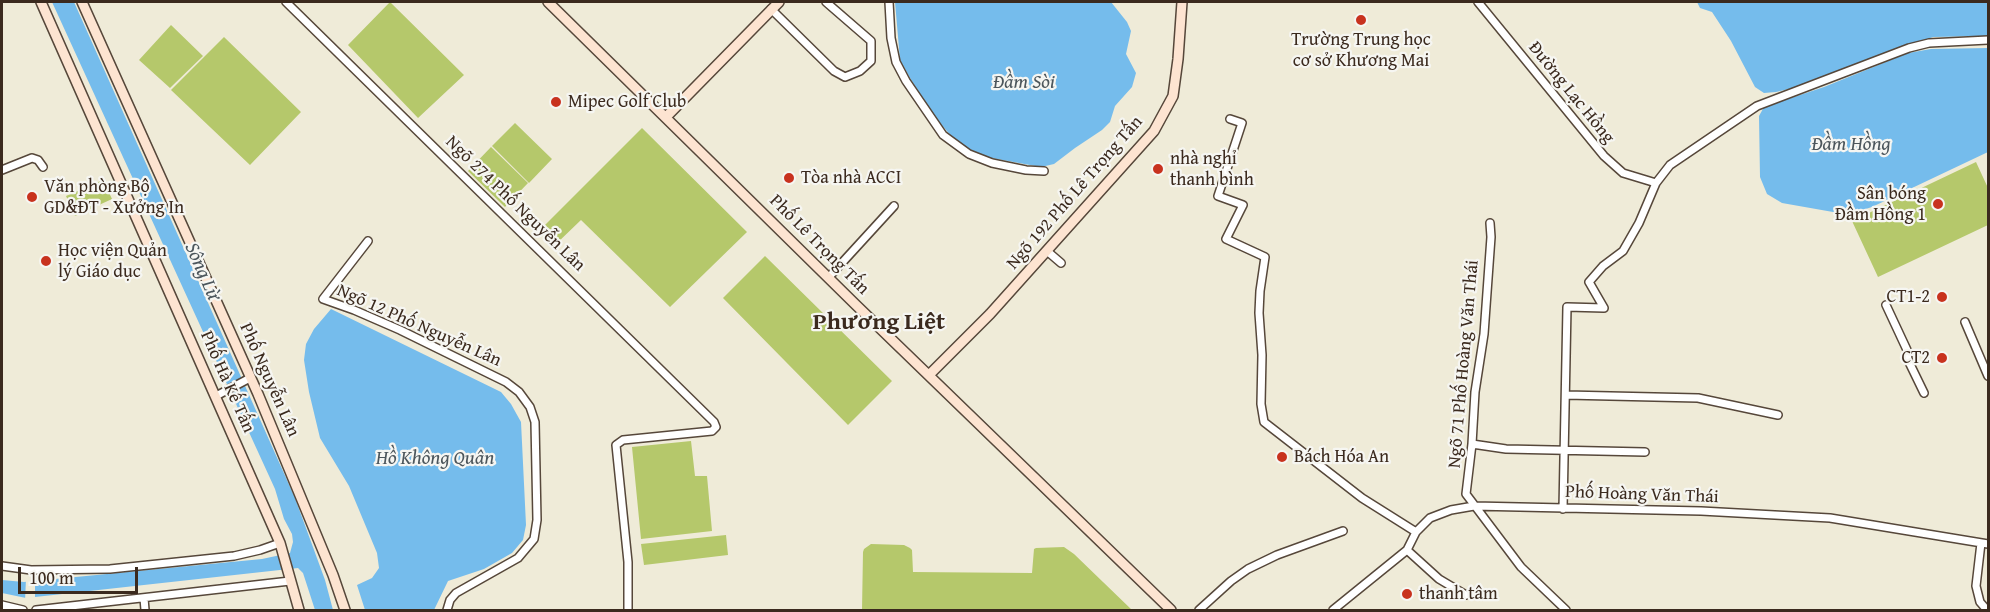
<!DOCTYPE html>
<meta charset="utf-8">
<style>
body{margin:0}
#map{position:relative;width:1990px;height:612px;overflow:hidden;background:#efebd8;font-family:"Gentium Book Plus",serif}
canvas{display:block}
.frame{position:absolute;inset:0;border:3px solid #3b2a1e;pointer-events:none}
.scale{position:absolute;left:18px;top:567px;width:120px;height:27px;box-sizing:border-box;border:3px solid #3b2a1e;border-top:0;padding-left:8px;font-size:18px;line-height:21px;white-space:nowrap;color:#3b2a1e;-webkit-text-stroke:4px #f6f6f2;paint-order:stroke}
</style>
<div id="map">
<canvas width="1990" height="612"></canvas>
<div class="frame"></div>
<div class="scale">100 m</div>
</div>
<script>
const ctx = document.querySelector('canvas').getContext('2d');
ctx.lineJoin = 'round';
function fill(path, color) { ctx.fillStyle = color; ctx.fill(path, 'evenodd'); }
const shape = rows => new Path2D(rows.map(r => 'M' + r).join(''));
function trace(path, color, width, dash) { ctx.strokeStyle = color; ctx.lineWidth = width; ctx.lineCap = dash ? 'butt' : 'round'; ctx.setLineDash(dash || []); ctx.stroke(path); }
function drawText(font, color, halo, rows, align = 'center') {
  ctx.font = font + ' "Gentium Book Plus",serif'; ctx.lineWidth = 4.5; ctx.setLineDash([]); ctx.textBaseline = 'middle'; ctx.strokeStyle = halo; ctx.fillStyle = color; for (const [text, x, y, turn = 0] of rows) {
    ctx.save(); ctx.translate(x, y); ctx.rotate((+turn || 0) * Math.PI / 180); ctx.textAlign = isNaN(turn) ? turn : align; if (halo) ctx.strokeText(text, 0, 0); ctx.fillText(text, 0, 0); ctx.restore();
  }
}
const green = shape([
 [390,2,464,75,418,118,348,45],
 [171,25,203,56,170,88,139,60],
 [224,37,301,112,250,165,171,90],
 [515,123,552,159,529,183,492,146],
 [642,128,747,232,670,307,581,220,554,246,538,232],
 [491,147,528,183,505,207,468,171],
 [1976,162,1988,188,1988,225,1878,277,1852,221],
 [103,180,112,199,75,216,66,196],
 [765,256,892,381,848,425,723,298],
 [691,441,695,476,707,476,712,531,641,539,632,447],
 [726,535,728,555,644,565,641,544],
 [871,544,904,545,910,548,912,550,913,572,1032,573,1034,549,1036,548,1064,547,1074,554,1132,610,862,610,863,552,864,549]
]);
const water = shape([
 [52,2,74,2,295,498,325,580,333,610,315,610,303,573,298,568,26,598,2,593,2,580,24,582,262,559,290,553,293,542,292,534,284,519,275,489],
 [895,2,1111,2,1127,22,1131,31,1126,54,1136,73,1132,87,1115,106,1110,122,1102,130,1075,148,1054,164,1041,167,986,157,967,148,952,137,933,115,910,78,900,60],
 [1697,2,1988,2,1988,36,1933,37,1806,85,1776,92,1764,93,1755,87,1731,41,1712,12,1700,8],
 [1988,48,1988,152,1872,207,1859,211,1833,212,1782,203,1767,194,1760,177,1759,116,1764,107,1824,87,1908,53,1931,49],
 [331,309,501,392,511,404,521,422,526,525,523,540,512,553,484,569,448,581,434,610,365,610,357,585,372,578,379,568,377,553,349,486,320,438,309,392,304,360,306,344,314,329]
]);
const pier = shape([
 [35,578,35,600,25,601,26,579]
]);
const street = shape([
 [286,2,714,422,716,427,712,431,623,440,616,445,628,562,628,610],
 [889,2,891,38,896,62,906,81,943,135,969,154,992,163,1026,170,1044,171],
 [1478,2,1604,156,1623,173,1656,183],
 [771,9,834,71,845,77,860,71,871,61,871,41,826,2],
 [1230,119,1242,123,1218,196,1243,205,1226,239,1265,257,1260,291,1259,313,1262,355,1261,404,1264,422,1362,498,1416,532],
 [2,170,32,158,38,160,43,167],
 [1490,223,1491,237,1484,334,1475,392,1472,444,1466,494,1521,567,1566,610],
 [368,241,323,299,354,310,400,330,506,382,519,392,530,407,535,422,537,520,534,539,518,558,456,593,450,600,447,610],
 [1047,251,1061,263],
 [829,277,894,206],
 [1886,305,1907,350,1908,360,1924,393],
 [1965,322,1988,376],
 [1566,395,1698,398,1778,415],
 [216,396,250,378],
 [1472,444,1506,449,1645,452],
 [1563,509,1567,307,1604,308,1589,282,1603,266,1623,251,1639,223,1656,183,1670,165,1757,106,1909,48,1929,43,1988,40],
 [1981,543,1976,586,1980,602,1987,610],
 [1407,550,1439,579,1466,595],
 [2,566,31,570,110,569,234,556,260,550,280,543],
 [144,598,145,610],
 [2,605,23,610],
 [36,610,290,581],
 [1199,610,1231,581,1248,569,1277,555,1343,531],
 [1333,610,1407,550,1416,532,1430,518,1451,510,1474,506,1701,511,1830,518,1988,544]
]);
const secondary = shape([
 [41,2,280,543,299,610],
 [82,2,258,394,333,575,345,610],
 [548,2,856,305,1171,610],
 [666,117,779,2],
 [929,375,990,314,1154,131,1173,96,1178,59,1182,2]
]);
const markers = [
 [1361,20,6,"#c8321e"],
 [556,102,6,"#c8321e"],
 [1158,169,6,"#c8321e"],
 [789,178,6,"#c8321e"],
 [32,197,6,"#c8321e"],
 [1938,204,6,"#c8321e"],
 [46,261,6,"#c8321e"],
 [1942,297,6,"#c8321e"],
 [1942,358,6,"#c8321e"],
 [1282,457,6,"#c8321e"],
 [1407,594,6,"#c8321e"]
];
const poiNames = [
 ["Trường Trung học",1361,40,"center"],
 ["cơ sở Khương Mai",1361,61,"center"],
 ["Mipec Golf Club",568,102],
 ["nhà nghỉ",1170,159],
 ["thanh bình",1170,180],
 ["Tòa nhà ACCI",801,178],
 ["Văn phòng Bộ",44,187],
 ["GD&ĐT - Xưởng In",44,208],
 ["Sân bóng",1926,194,"right"],
 ["Đầm Hồng 1",1926,215,"right"],
 ["Học viện Quản",58,251],
 ["lý Giáo dục",58,272],
 ["CT1-2",1930,297,"right"],
 ["CT2",1930,358,"right"],
 ["Bách Hóa An",1294,457],
 ["thanh tâm",1419,594]
];
const streetNames = [
 ["Đường Lạc Hồng",1571,93,51],
 ["Ngõ 192 Phố Lê Trọng Tấn",1075,193,-49],
 ["Ngõ 274 Phố Nguyễn Lân",515,204,44],
 ["Phố Lê Trọng Tấn",819,245,45],
 ["Ngõ 12 Phố Nguyễn Lân",419,326,24],
 ["Ngõ 71 Phố Hoàng Văn Thái",1464,364,-85],
 ["Phố Nguyễn Lân",269,380,66],
 ["Phố Hà Kế Tấn",227,382,66],
 ["Phố Hoàng Văn Thái",1642,495,2]
];
const waterNames = [
 ["Đầm Sòi",1024,83],
 ["Đầm Hồng",1851,145],
 ["Sông Lừ",202,272,66],
 ["Hồ Không Quân",435,459]
];
const districtNames = [
 ["Phương Liệt",879,323]
];
fill(green, '#b5c86b');
fill(water, '#75bcec');
fill(pier, '#efebd8');
trace(street, '#56473a', 10);
trace(secondary, '#56473a', 12);
trace(street, '#fff', 7);
trace(secondary, '#fde4d1', 9);
for (const [x, y, r, color] of markers) { const dot = new Path2D(); dot.arc(x, y, r, 0, 2 * Math.PI); ctx.fillStyle = color; ctx.fill(dot); trace(dot, '#f6f6f2', 2); }
drawText('18px', '#3b2a1e', '#f6f6f2', poiNames, 'left');
drawText('18px', '#3b2a1e', '#f6f6f2', streetNames);
drawText('italic 20px', '#4c565c', '#f6f6f2', waterNames);
drawText('bold 24px', '#3b2a1e', '#f6f6f2', districtNames);
</script>
